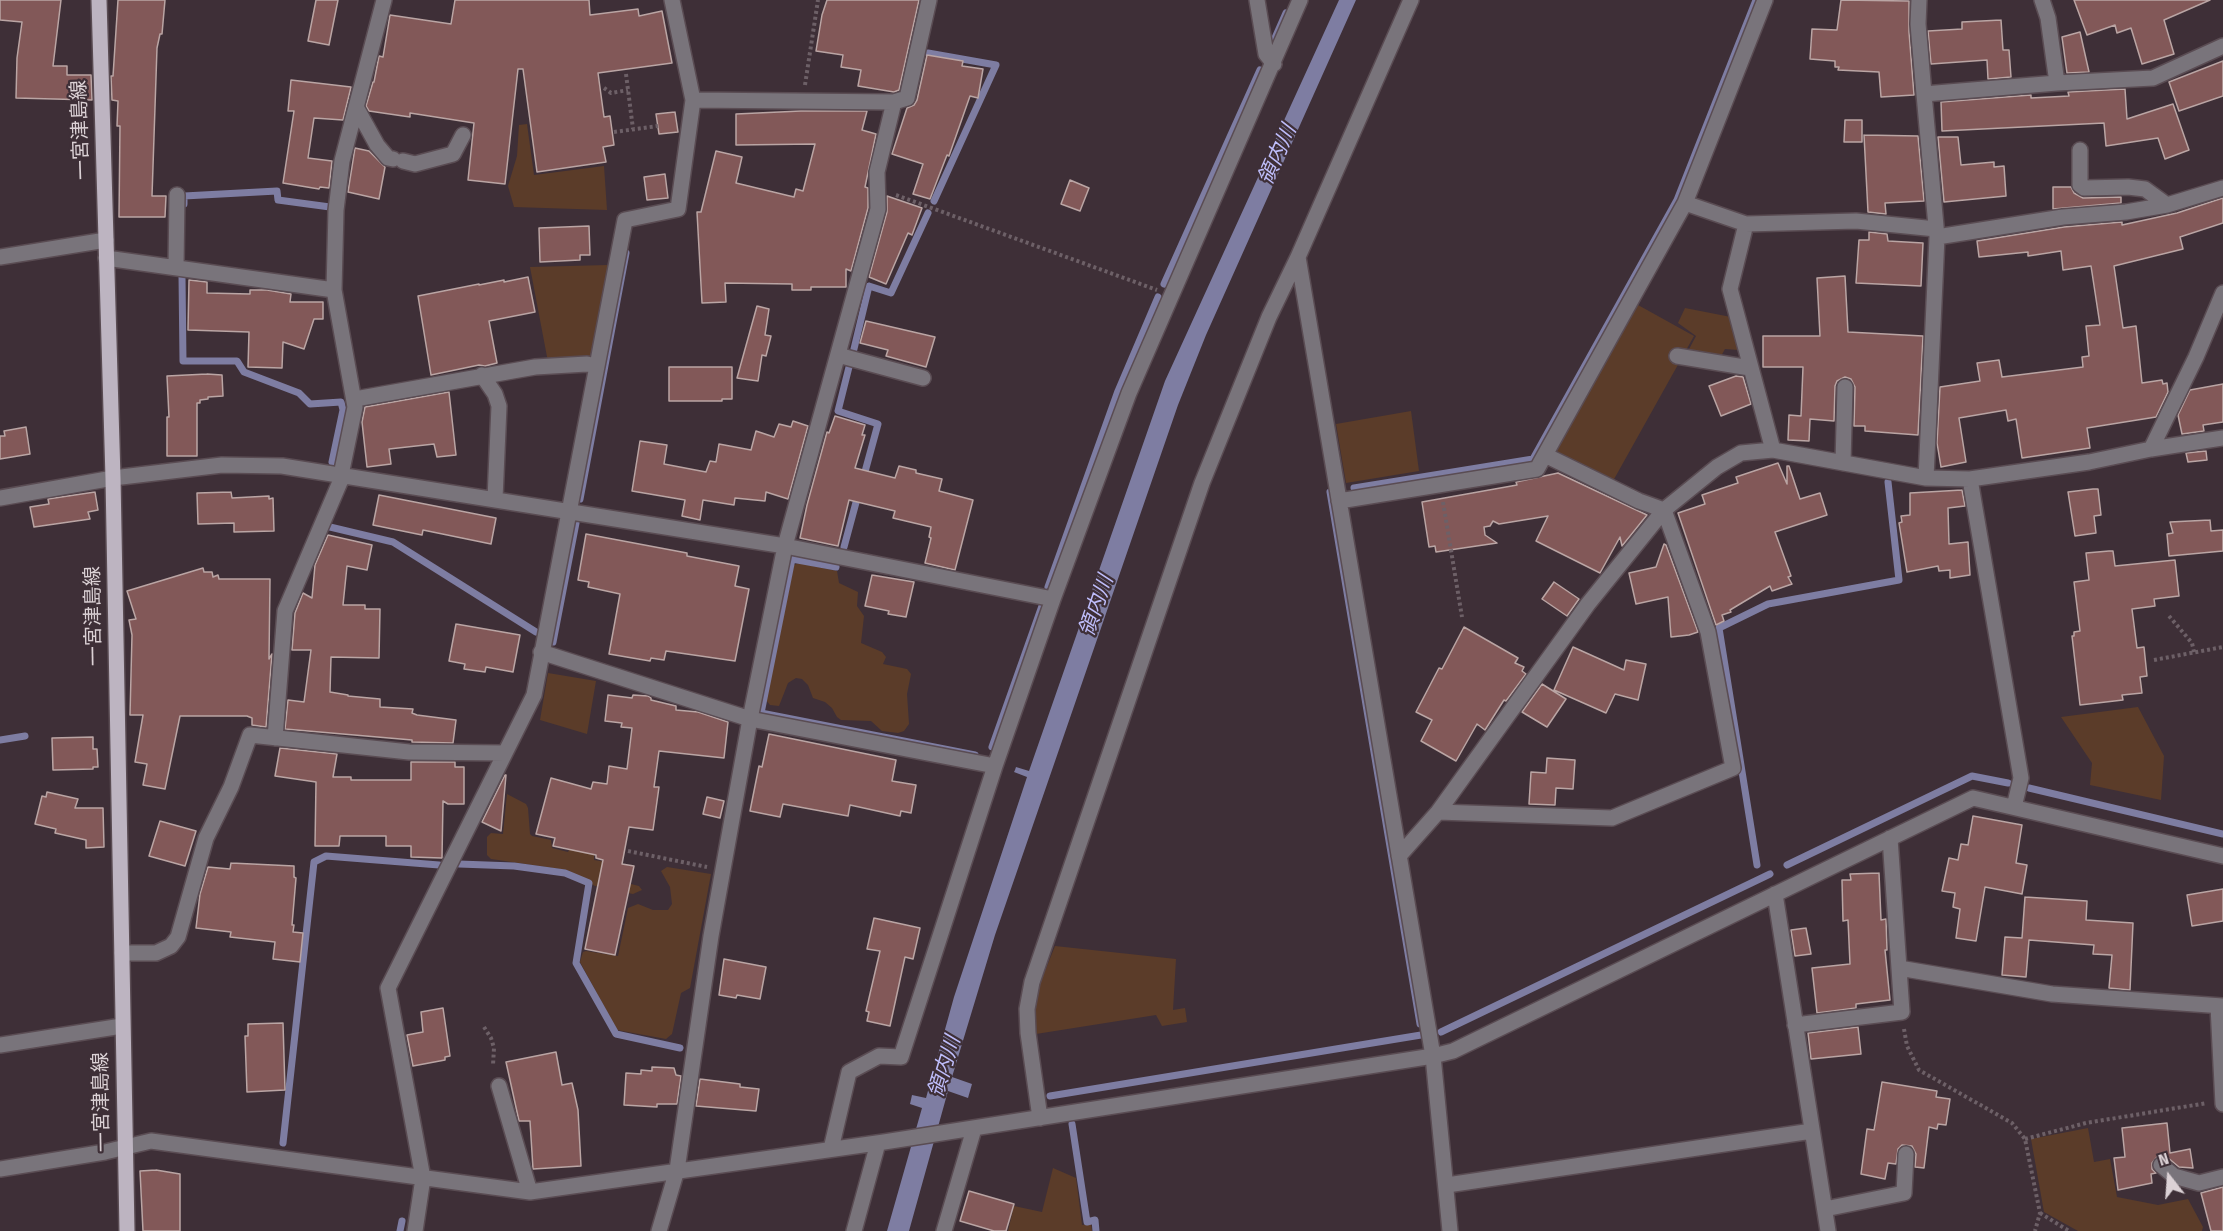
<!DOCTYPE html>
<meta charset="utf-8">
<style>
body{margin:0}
#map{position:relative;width:2223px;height:1231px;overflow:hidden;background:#3e2f37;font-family:"Fira Sans Condensed",sans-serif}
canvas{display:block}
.north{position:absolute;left:2139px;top:1147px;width:60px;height:60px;-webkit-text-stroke:4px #3e2f37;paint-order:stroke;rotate:343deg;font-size:16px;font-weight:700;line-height:24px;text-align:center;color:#dbd1d5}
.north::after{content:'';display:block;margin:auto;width:21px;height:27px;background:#dbd1d5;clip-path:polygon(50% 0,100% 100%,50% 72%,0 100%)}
</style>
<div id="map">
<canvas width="2223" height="1231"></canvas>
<div class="north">N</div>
</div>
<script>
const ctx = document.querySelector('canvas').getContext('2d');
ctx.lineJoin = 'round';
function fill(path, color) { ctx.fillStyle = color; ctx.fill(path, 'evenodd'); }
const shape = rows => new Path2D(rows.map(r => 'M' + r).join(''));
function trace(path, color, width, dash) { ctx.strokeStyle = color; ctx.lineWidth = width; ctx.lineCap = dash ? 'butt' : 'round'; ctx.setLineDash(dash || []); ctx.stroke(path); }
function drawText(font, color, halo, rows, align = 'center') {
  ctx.font = font + ' "Fira Sans Condensed","Noto Sans JP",sans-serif'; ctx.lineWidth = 4.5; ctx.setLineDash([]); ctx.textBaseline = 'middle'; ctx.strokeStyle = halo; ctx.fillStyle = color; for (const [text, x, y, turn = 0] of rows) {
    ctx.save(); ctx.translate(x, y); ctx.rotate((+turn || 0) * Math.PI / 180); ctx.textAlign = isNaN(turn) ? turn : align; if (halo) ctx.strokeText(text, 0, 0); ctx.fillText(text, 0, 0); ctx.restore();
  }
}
const green = shape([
 [527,124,534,175,604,166,607,210,514,207,508,186,517,156,519,125],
 [608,265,592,357,548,362,530,267],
 [1638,305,1694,336,1613,481,1558,456,1557,449],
 [1685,308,1731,317,1739,350,1725,349,1720,358,1687,353,1696,336,1678,323],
 [1411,411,1419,471,1346,483,1336,424],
 [799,563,837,571,839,583,858,592,857,606,864,616,861,643,882,652,886,657,883,664,907,669,911,674,907,694,909,724,904,731,898,733,882,731,871,721,841,720,837,717,832,708,825,702,813,698,808,685,802,679,796,678,788,683,779,706,770,705,766,700,794,565],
 [548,673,596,681,587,734,540,720],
 [2138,707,2164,756,2161,800,2090,785,2092,763,2061,717],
 [507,794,526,804,528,808,530,834,532,836,551,840,552,848,568,852,570,848,594,851,594,860,625,865,627,883,639,886,642,890,633,894,628,893,595,886,567,870,491,859,487,855,487,837,491,833,503,834],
 [667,867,711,874,690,988,681,993,672,1034,666,1039,617,1030,580,962,583,952,586,951,618,956,628,908,638,904,653,910,668,910,672,904,670,887,661,871],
 [1055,946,1176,959,1173,1010,1185,1008,1187,1022,1162,1026,1156,1015,1036,1034,1035,1014,1039,986],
 [2088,1128,2094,1162,2110,1159,2117,1197,2158,1205,2188,1199,2203,1227,2202,1231,2078,1231,2044,1212,2031,1139],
 [1053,1168,1076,1178,1082,1225,1091,1224,1092,1231,1008,1231,1014,1206,1042,1212]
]);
const water = shape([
 [1339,0,1356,0,1206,335,1178,405,995,935,952,1077,972,1084,968,1098,948,1091,909,1231,887,1231,922,1108,910,1104,912,1095,926,1098,954,997,1027,777,1014,772,1015,770,1016,767,1029,771,1165,381]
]);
const stream = shape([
 [1275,38,1286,13],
 [928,53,996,65,934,201],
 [184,204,184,196,277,191,278,200,330,207],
 [182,276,183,361,237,361,244,372,299,393,310,404,341,402,343,410,332,462],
 [1164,284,1260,70],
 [853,353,869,286,891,293,928,213],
 [849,367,838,411,878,424,863,479],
 [1354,488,1533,459,1677,200,1756,0],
 [1330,492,1420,1024],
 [580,499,626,253],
 [330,527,393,542,536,632],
 [844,547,858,495],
 [836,567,792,559,761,713,975,755],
 [1048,587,1118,391,1158,297],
 [553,642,576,523],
 [0,740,25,736],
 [992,747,1042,606],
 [2029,788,2223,834],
 [459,864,514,866,565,873,589,883,576,963,616,1034,680,1048],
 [1757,865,1719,628,1768,604,1899,580,1888,482],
 [1787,865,1972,776,2008,783],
 [1441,1032,1770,874],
 [1050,1096,1421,1035],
 [1072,1124,1087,1222,1095,1220,1096,1231],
 [283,1143,314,862,326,856,439,865],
 [400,1231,402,1221]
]);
const building = shape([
 [0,0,61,0,53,66,67,66,67,75,91,75,92,100,16,98,17,58,22,22,0,20,0,0],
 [118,0,165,0,162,34,160,34,157,48,152,196,166,196,165,217,119,217,120,126,117,126,118,101,112,100,111,76,113,76,118,0],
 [316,0,338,0,329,45,308,41,316,0],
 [455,0,589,0,590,15,638,9,639,16,662,11,672,63,598,73,604,117,610,116,614,145,603,147,606,162,537,172,523,69,518,69,505,184,468,180,474,123,410,113,410,117,369,111,366,106,373,82,374,82,379,56,383,57,390,15,451,24,455,0],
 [827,0,919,0,899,90,894,92,858,86,861,70,841,67,843,55,816,51,822,15,827,0],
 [1841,0,1909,1,1909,32,1914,95,1881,97,1879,72,1838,70,1839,67,1835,67,1835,61,1810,59,1812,29,1837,30,1841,0],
 [2074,0,2210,0,2164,20,2174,54,2142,64,2131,28,2117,33,2115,25,2087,35,2074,0],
 [2001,20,2003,50,2009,50,2011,77,1988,79,1987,60,1931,64,1928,31,1962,29,1962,22,2001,20],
 [2080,32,2089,72,2067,73,2062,37,2080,32],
 [927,55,963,61,962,66,983,69,978,98,970,96,949,156,947,155,930,199,913,194,923,164,892,154,907,108,914,105,917,100,927,55],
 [2223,61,2223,96,2179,111,2169,82,2223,61],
 [291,80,351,87,343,120,314,118,308,158,332,161,329,188,320,187,319,189,283,183,294,111,288,111,291,80],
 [2125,89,2127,119,2173,104,2189,150,2165,159,2158,138,2106,146,2104,123,1942,131,1941,102,2031,95,2031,98,2069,96,2068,92,2125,89],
 [801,111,867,111,862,130,876,134,865,187,868,188,868,208,851,271,846,269,846,287,811,287,811,290,792,290,792,284,725,283,726,302,702,303,697,212,701,212,716,151,742,157,736,183,794,197,796,189,803,191,815,144,736,145,736,114,801,111],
 [675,112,678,132,659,134,656,114,675,112],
 [1845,120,1862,120,1862,142,1844,142,1845,120],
 [1864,135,1918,136,1924,201,1885,203,1886,214,1868,212,1864,135],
 [1938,137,1958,137,1961,165,1994,162,1994,167,2004,166,2006,196,1944,202,1938,137],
 [355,148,369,151,385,167,379,199,348,192,355,148],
 [665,174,668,198,647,200,644,177,665,174],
 [1070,180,1089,188,1080,211,1061,204,1070,180],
 [2053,187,2071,187,2074,193,2083,198,2121,197,2121,203,2053,209,2053,187],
 [887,196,922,208,912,235,908,233,886,284,869,277,887,212,887,196],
 [2223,198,2223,223,2180,237,2183,249,2114,266,2123,328,2136,326,2142,383,2162,380,2163,384,2167,383,2168,392,2156,417,2087,428,2090,448,2022,458,2016,419,2008,421,2006,410,1959,418,1966,462,1941,467,1937,443,1940,387,1980,381,1977,363,1999,360,2002,377,2083,367,2082,357,2089,356,2086,326,2100,325,2091,266,2063,270,2061,251,2028,256,2028,252,1979,257,1977,241,2064,227,2122,222,2122,225,2177,213,2223,198],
 [589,226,590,255,580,255,580,260,540,262,539,228,589,226],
 [1869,232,1887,234,1888,241,1923,243,1921,286,1856,283,1859,240,1869,240,1869,232],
 [1845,276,1848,332,1923,336,1918,435,1865,431,1865,426,1854,426,1855,387,1851,379,1845,377,1837,381,1835,386,1834,421,1810,419,1809,441,1788,440,1789,415,1801,416,1803,367,1763,367,1763,336,1820,336,1817,278,1845,276],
 [528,277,535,312,489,321,497,363,485,366,479,365,431,375,418,296,479,284,479,285,504,280,504,282,528,277],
 [189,280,207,282,207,293,250,294,250,290,267,290,291,294,290,302,323,302,323,319,314,319,304,349,283,342,282,368,248,367,249,332,188,330,189,280],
 [757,306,769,309,765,335,771,336,766,356,762,355,758,381,737,378,757,306],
 [866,321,935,337,926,367,886,356,888,350,860,343,866,321],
 [669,367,732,367,732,399,722,399,722,401,669,401,669,367],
 [207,374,222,375,223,396,208,397,208,399,200,400,200,403,197,403,197,456,167,456,167,417,169,417,167,376,207,374],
 [1736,376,1743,377,1751,404,1721,416,1709,386,1736,376],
 [2223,384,2223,422,2203,425,2204,431,2182,434,2178,415,2190,390,2223,384],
 [449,392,456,455,437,457,434,444,389,449,391,464,367,467,362,422,365,407,449,392],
 [835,416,865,425,862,435,865,435,855,468,895,478,899,466,916,470,916,473,942,479,939,491,973,500,955,570,925,563,931,538,929,537,931,527,893,518,895,511,849,500,838,546,800,538,807,505,827,432,829,433,835,416],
 [793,421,808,426,788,499,766,492,765,501,735,498,734,505,703,500,700,520,682,516,685,500,632,491,640,441,667,445,664,464,706,472,710,461,716,462,719,444,751,450,756,431,774,437,779,424,791,427,793,421],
 [26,427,30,454,0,459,0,436,5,436,4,431,26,427],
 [2206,451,2207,460,2188,462,2186,453,2206,451],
 [1778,463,1787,484,1787,466,1789,466,1800,499,1820,493,1827,515,1775,532,1791,576,1788,577,1792,584,1772,591,1770,586,1730,610,1731,612,1722,615,1724,621,1716,625,1678,513,1705,504,1702,495,1738,483,1736,477,1778,463],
 [1558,473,1647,515,1622,546,1620,537,1600,573,1536,541,1548,516,1499,524,1493,521,1490,526,1484,527,1485,535,1497,543,1436,552,1435,546,1429,547,1422,502,1517,485,1516,482,1558,473],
 [2093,489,2098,489,2101,515,2094,516,2096,533,2075,536,2068,492,2093,489],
 [1962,490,1965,506,1948,508,1949,544,1968,542,1970,575,1950,578,1950,570,1939,571,1938,566,1907,572,1899,523,1902,522,1901,516,1910,515,1910,493,1962,490],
 [95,492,98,510,88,512,90,519,34,527,30,507,49,504,48,499,95,492],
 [231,492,232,498,269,496,269,499,273,498,274,531,234,532,234,523,198,524,197,493,231,492],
 [379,495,496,518,491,544,423,530,422,535,373,525,379,495],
 [2210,520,2211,531,2223,530,2223,551,2169,556,2167,534,2173,533,2170,522,2210,520],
 [586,534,687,553,687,556,739,566,735,586,749,589,735,661,666,651,664,660,651,658,650,661,609,654,620,594,588,587,589,582,578,580,586,534],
 [328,535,372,545,367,570,347,566,343,605,365,605,365,609,380,609,379,658,331,657,330,692,348,695,348,696,380,699,380,707,413,709,412,713,417,715,456,720,453,743,412,742,412,740,285,729,288,700,304,702,311,650,292,650,295,613,303,593,312,598,315,565,328,535],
 [1664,544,1666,545,1698,632,1689,635,1671,637,1668,597,1636,604,1629,573,1656,567,1664,544],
 [2109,551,2113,551,2115,566,2175,560,2179,596,2154,599,2155,606,2132,609,2137,648,2144,647,2147,676,2140,677,2142,693,2122,695,2123,700,2080,705,2072,636,2074,636,2074,632,2080,631,2074,582,2089,580,2086,553,2109,551],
 [203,568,204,572,212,572,213,577,218,575,219,579,270,579,269,659,272,654,266,727,252,725,252,718,247,716,180,716,165,789,143,785,147,764,135,762,143,715,130,715,132,635,129,620,136,619,127,591,203,568],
 [872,575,914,582,906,617,888,614,889,611,865,606,872,575],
 [1554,582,1579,599,1567,616,1542,599,1554,582],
 [456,624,520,635,513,672,486,667,485,672,464,669,465,664,449,661,456,624],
 [1464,627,1518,658,1515,663,1524,667,1522,671,1526,674,1506,701,1504,700,1485,730,1477,724,1456,761,1421,741,1432,720,1416,712,1439,668,1442,669,1464,627],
 [1573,647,1624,670,1626,660,1646,664,1638,700,1615,694,1606,713,1554,690,1573,647],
 [1542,684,1566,699,1547,727,1522,712,1542,684],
 [608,695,632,698,633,695,648,696,651,698,651,700,676,706,676,710,698,712,728,722,724,758,659,751,654,787,659,787,653,830,629,827,622,864,634,866,615,955,585,949,603,860,596,858,596,855,553,846,555,838,536,834,551,778,591,789,593,782,607,784,609,766,627,769,632,728,621,727,622,723,605,721,608,695],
 [769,734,896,760,892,781,916,785,911,813,901,811,900,816,850,805,848,816,783,804,780,817,750,811,759,766,762,767,769,734],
 [93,737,93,749,97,749,98,767,93,767,93,769,53,770,52,738,93,737],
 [280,748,337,754,333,777,351,777,351,780,411,780,411,762,455,762,455,767,464,767,464,804,448,804,443,801,442,858,411,857,411,846,386,846,386,836,340,836,339,846,315,846,316,782,275,776,280,748],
 [1547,758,1575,760,1573,789,1556,788,1555,805,1529,804,1531,772,1546,773,1547,758],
 [505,775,506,775,501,831,482,822,505,775],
 [47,792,78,799,75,808,103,808,104,847,86,848,86,840,55,833,56,829,35,824,42,796,46,797,47,792],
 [707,797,724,801,720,818,703,814,707,797],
 [1973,816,2022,825,2016,863,2027,865,2022,894,1985,887,1976,941,1956,938,1960,909,1953,907,1955,893,1942,891,1949,858,1958,860,1961,844,1968,845,1973,816],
 [160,821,196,831,185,866,149,856,160,821],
 [231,863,294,866,294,877,296,878,292,925,294,925,293,932,303,933,300,962,273,959,275,942,230,937,231,932,196,928,200,894,208,867,230,869,231,863],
 [1879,873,1881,920,1886,919,1887,950,1885,950,1890,1000,1856,1004,1856,1008,1817,1013,1812,968,1850,964,1848,920,1843,921,1842,880,1851,880,1850,874,1879,873],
 [2223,889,2223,921,2192,926,2187,895,2223,889],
 [2025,897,2087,901,2086,920,2133,923,2130,990,2109,988,2112,955,2093,954,2094,945,2029,940,2026,977,2002,975,2005,937,2022,938,2025,897],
 [874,918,920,928,913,959,905,957,890,1026,867,1021,869,1012,866,1011,880,951,867,949,874,918],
 [1806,928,1811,954,1795,956,1791,930,1806,928],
 [724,959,766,967,760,999,737,995,736,998,719,995,724,959],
 [443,1008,450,1056,445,1057,445,1060,413,1066,407,1035,423,1032,421,1012,443,1008],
 [283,1023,285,1090,247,1092,245,1036,248,1036,248,1024,283,1023],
 [1858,1027,1861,1054,1811,1059,1808,1033,1858,1027],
 [556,1052,562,1085,572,1083,578,1110,581,1166,533,1169,530,1121,519,1121,506,1062,556,1052],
 [652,1067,674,1068,676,1075,681,1076,677,1104,657,1104,657,1107,624,1105,626,1073,641,1074,641,1070,652,1071,652,1067],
 [700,1079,740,1084,740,1087,759,1089,756,1111,696,1106,700,1079],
 [1882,1082,1937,1091,1936,1097,1950,1099,1946,1125,1938,1124,1937,1129,1929,1127,1924,1168,1915,1167,1916,1154,1912,1146,1902,1145,1898,1149,1896,1164,1888,1163,1885,1179,1861,1174,1867,1129,1874,1130,1882,1082],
 [2167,1123,2170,1153,2190,1149,2193,1168,2179,1167,2167,1157,2158,1156,2152,1163,2152,1169,2156,1173,2151,1174,2152,1183,2118,1190,2114,1158,2125,1157,2122,1128,2167,1123],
 [156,1170,180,1174,180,1231,143,1231,140,1171,156,1170],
 [2223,1187,2223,1231,2211,1231,2201,1193,2223,1187],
 [969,1191,1014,1204,1006,1231,994,1231,960,1221,969,1191]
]);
const path = shape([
 [626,74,633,129],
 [805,85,818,0],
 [604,88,611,93,628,90],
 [614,132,658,126],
 [896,195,1157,290],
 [1443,502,1462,617],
 [2169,616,2192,643,2194,652],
 [2154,660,2223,647],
 [628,851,707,867],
 [484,1027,491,1038,494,1048,493,1065],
 [1904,1029,1907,1046,1919,1070,2012,1123,2025,1139,2040,1213,2035,1231],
 [2025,1139,2086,1123,2207,1103],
 [2040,1213,2069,1231]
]);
const minor = shape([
 [1257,0,1266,54,1274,64],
 [1919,0,1918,24,1924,94,1937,237,1926,478],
 [2042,0,2048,18,2057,83],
 [1924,94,2057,83,2153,78,2223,46],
 [693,100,894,102],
 [356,107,377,145,388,158,393,159],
 [2080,150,2080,185,2084,188,2128,187,2145,189,2167,205],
 [403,161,415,164,453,154,463,135],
 [1685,203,1746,224,1856,221,1936,229],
 [1746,224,1730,289,1773,450],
 [1937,237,2063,217,2126,212,2167,205,2223,188],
 [0,257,106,240],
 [1298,257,1433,1056,1450,1231],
 [106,258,334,290,336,210,342,161,384,0],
 [176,267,177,195],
 [334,290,355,407,341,475],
 [838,355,923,378],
 [1677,356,1750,368],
 [482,375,495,394,499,406,495,499],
 [355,399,535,367,587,364,596,366],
 [2151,449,2223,438],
 [1843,463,1845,387],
 [1970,479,2021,778,2014,807],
 [0,498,113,478,222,465,282,466,785,546,1053,599],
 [1339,501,1537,469,1685,203,1765,0],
 [541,652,750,719,995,766],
 [275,738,285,611,343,475],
 [1438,812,1612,818,1733,768,1708,632,1664,510,1639,501,1545,455],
 [1399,856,1438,812,1588,604,1664,510,1717,467,1741,453,1773,450,1926,478,1970,479,2089,462,2151,449,2196,357,2223,293],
 [1775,894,1828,1231],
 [122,953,156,953,171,946,178,937,206,838,231,787,250,735,409,752,505,753],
 [1899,968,2052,994,2223,1006],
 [2218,1006,2223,1104],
 [1795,1025,1902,1012,1890,838],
 [0,1045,122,1026],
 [499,1086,530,1192],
 [1040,1118,1028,1033,1027,1009,1032,982,1202,483,1269,317,1298,257,1411,0],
 [831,1149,849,1072,879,1056,901,1057,995,766,1053,599,1129,393,1300,0],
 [2161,1165,2174,1176,2199,1183,2223,1177],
 [0,1169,105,1152,151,1141,530,1192,884,1142,1433,1056,1453,1051,1973,798,2223,856],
 [1447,1185,1812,1131],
 [1825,1209,1904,1193,1906,1154],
 [415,1231,423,1178,388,988,534,695,625,220,678,209,693,100,672,0],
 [659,1231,677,1170,711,936,750,719,785,546,878,209,877,172,894,102,907,98,929,0],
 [854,1231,878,1143],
 [944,1231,974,1129]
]);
const major = shape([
 [99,0,113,478,127,1231]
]);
const streetNames = [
 ["一宮津島線",81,130,-92],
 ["一宮津島線",94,616,-91],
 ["一宮津島線",102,1102,-91]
];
const waterNames = [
 ["領内川",1278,155,-66],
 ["領内川",1097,606,-71],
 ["領内川",945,1067,-73]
];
fill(green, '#5b3c29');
fill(water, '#7e7da2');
trace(stream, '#7e7da2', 7);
fill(building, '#825858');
trace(building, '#baa5a4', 1.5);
trace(minor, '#5a4c53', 18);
trace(major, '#5a4c53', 18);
trace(path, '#6d6067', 4, [3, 3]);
trace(minor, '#79747b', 15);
trace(major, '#bdb4c1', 15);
drawText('20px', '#dbd1d5', '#3e2f37', streetNames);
drawText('italic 21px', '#bebdfa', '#3e2f37', waterNames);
</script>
